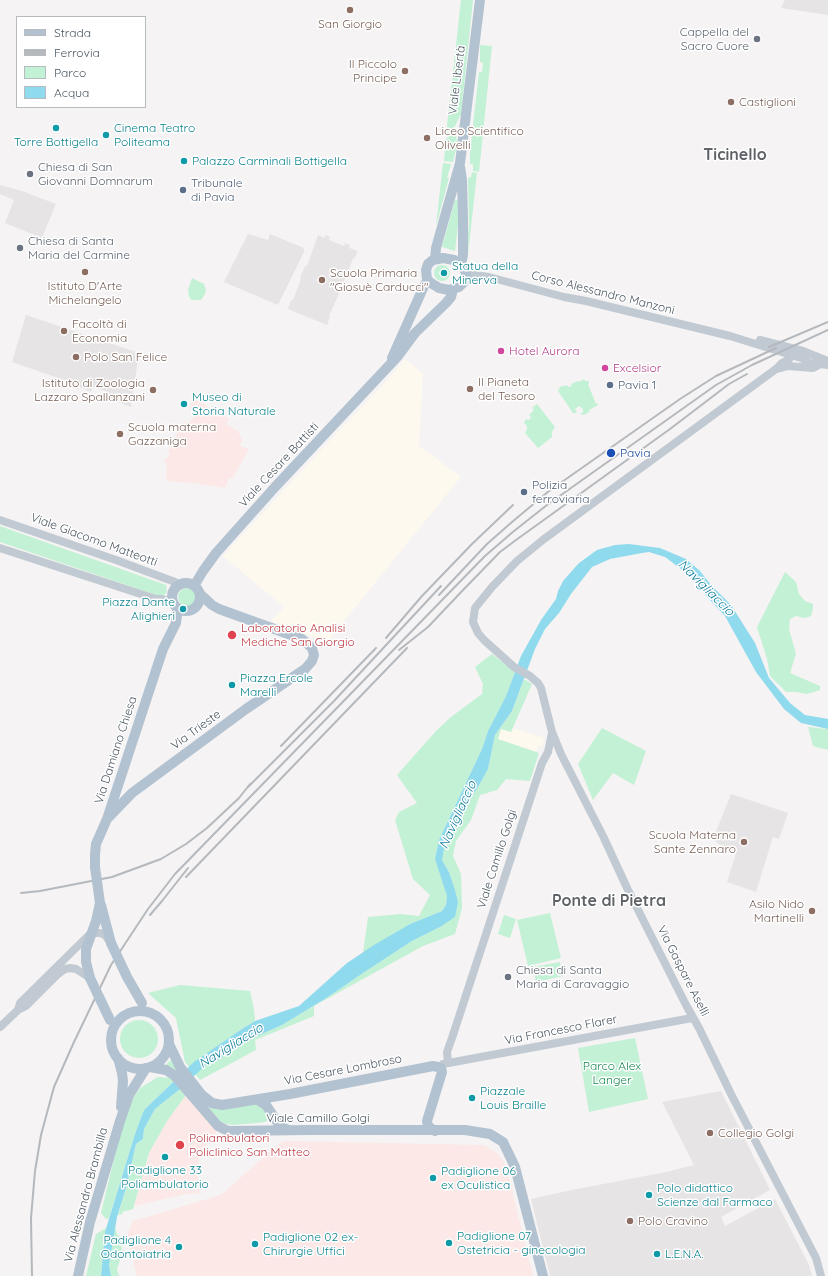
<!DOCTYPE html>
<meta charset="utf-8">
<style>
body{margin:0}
#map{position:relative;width:828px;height:1276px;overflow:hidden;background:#f5f3f3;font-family:Quicksand,sans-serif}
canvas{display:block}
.legend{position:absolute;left:16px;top:16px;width:130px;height:92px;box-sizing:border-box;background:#fff;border:1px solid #b7bbc0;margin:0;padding:5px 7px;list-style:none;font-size:12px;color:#4a5661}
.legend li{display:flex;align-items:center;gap:8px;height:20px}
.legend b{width:20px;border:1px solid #b7bbc0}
</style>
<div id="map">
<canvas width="828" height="1276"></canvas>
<ul class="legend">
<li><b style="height:5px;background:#b3c2d1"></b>Strada</li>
<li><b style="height:5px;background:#b5b8bd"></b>Ferrovia</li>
<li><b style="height:11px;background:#c3f1d5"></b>Parco</li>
<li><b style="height:11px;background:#90daee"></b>Acqua</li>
</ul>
</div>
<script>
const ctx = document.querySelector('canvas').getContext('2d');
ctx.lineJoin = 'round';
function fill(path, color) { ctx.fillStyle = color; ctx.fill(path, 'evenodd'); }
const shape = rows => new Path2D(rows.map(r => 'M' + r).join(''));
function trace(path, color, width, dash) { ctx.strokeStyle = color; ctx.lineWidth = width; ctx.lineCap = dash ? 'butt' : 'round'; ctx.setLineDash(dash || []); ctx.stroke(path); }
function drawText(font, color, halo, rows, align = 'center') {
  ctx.font = font + ' Quicksand,sans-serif'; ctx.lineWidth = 3; ctx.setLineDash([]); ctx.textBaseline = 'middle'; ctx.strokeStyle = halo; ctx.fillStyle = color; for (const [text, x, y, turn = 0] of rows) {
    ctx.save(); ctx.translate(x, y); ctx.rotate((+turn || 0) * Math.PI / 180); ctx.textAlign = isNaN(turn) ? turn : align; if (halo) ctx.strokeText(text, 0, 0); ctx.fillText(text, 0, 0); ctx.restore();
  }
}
const commercial = shape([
 [405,359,423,374,419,446,429,453,461,477,327,642,271,621,284,607,223,556,321,450,382,386],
 [513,728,544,738,542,747,538,746,536,752,498,739,501,729,511,732]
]);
const education = shape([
 [785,0,828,0,828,15,781,8],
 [0,185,22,191,56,204,42,238,5,223,14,200,0,194],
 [248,234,268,240,270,234,304,248,304,252,278,305,224,282],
 [318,235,324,238,326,235,330,237,329,240,344,246,345,243,350,245,349,248,358,251,354,259,353,259,344,281,344,282,329,316,330,317,327,325,288,309,291,300,293,300,301,279,300,278,305,266,307,266],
 [26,315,139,353,131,407,107,398,108,392,93,387,91,392,64,380,12,362],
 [731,794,788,813,779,839,773,837,756,892,727,882,737,850,720,845,713,839],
 [721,1091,770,1190,721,1217,725,1226,775,1199,809,1265,812,1276,550,1276,531,1199,572,1190,666,1172,694,1165,662,1102]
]);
const medical = shape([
 [194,399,229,419,226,424,238,431,242,440,240,446,249,449,232,479,229,478,225,488,194,483,166,481,167,463,164,463,166,458,168,458,170,453,168,452,183,422,189,422,194,418,194,414,192,410,189,408],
 [186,1095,216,1129,215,1139,199,1151,198,1177,200,1193,186,1194,134,1206,149,1153,167,1121],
 [287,1141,480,1145,486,1146,498,1154,504,1162,507,1170,533,1276,137,1276,127,1236,133,1221,221,1195,280,1143]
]);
const green = shape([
 [461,0,473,0,461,114,454,128,446,135],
 [480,45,492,46,479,172,473,171,473,164,470,164,470,152,479,72,482,72,483,63,480,62],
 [453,132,454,133,456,134,457,144,453,162,444,161,446,139],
 [443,163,451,164,447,178,449,178,436,226],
 [472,172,477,173,468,254,466,254,469,225,468,178,471,177],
 [455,200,458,200,458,225,455,251,442,247],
 '434 273a8 8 0 1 1 16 0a8 8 0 1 1-16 0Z',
 [192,278,204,284,206,290,205,294,201,300,191,300,189,296,188,290],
 [584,379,585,381,589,381,589,383,588,384,596,404,597,403,598,405,589,410,590,411,584,415,580,414,583,412,583,409,579,406,575,409,577,413,573,413,558,391,560,387,567,385,568,387,572,386,571,384,578,381,579,382],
 [537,404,555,427,552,432,552,437,538,448,525,433,527,430,527,426,524,423,526,419,529,420,531,417,529,415,534,410,532,408],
 [0,526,166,585,167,592,162,597,0,542],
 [785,572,796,582,799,594,805,601,813,604,813,609,811,616,805,618,796,616,790,619,789,629,796,654,790,673,820,686,820,690,807,694,796,692,786,692,770,676,767,659,757,627],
 '178 597a9 9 0 1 1 18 0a9 9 0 1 1-18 0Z',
 [492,654,515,672,506,696,488,731,482,749,439,840,435,859,445,887,447,896,446,905,442,911,410,924,363,953,368,917,400,914,419,916,430,895,413,879,395,820,399,812,417,803,397,775,436,731,451,717,482,694,483,684,475,667],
 [524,679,532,684,511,732,501,729,498,739,539,753,530,781,506,779,497,790,480,795,471,820,456,841,453,856,461,874,462,908,455,934,423,946,314,1006,314,1016,255,1040,256,1050,200,1080,195,1074,207,1064,216,1061,246,1041,282,1025,328,997,363,973,412,941,440,927,458,902,455,890,449,872,442,860,445,844,457,824,461,812,478,787,488,769,495,735,512,711],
 [808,727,828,729,828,750,813,746],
 [602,728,646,751,634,785,613,773,593,800,578,764],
 [550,913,561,958,528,966,517,920],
 [504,915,516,919,510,938,498,934],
 [560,962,563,976,536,982,533,967],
 [180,985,250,991,254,1009,255,1021,242,1029,189,1067,185,1062,176,1018,148,993],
 '120 1039a19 19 0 1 1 38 0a19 19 0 1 1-38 0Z',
 [635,1038,648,1099,589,1112,578,1048],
 [172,1058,207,1103,255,1104,262,1107,269,1116,268,1120,265,1122,257,1123,232,1125,222,1123,177,1071,166,1065],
 [158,1077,171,1078,174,1081,144,1110,135,1134,109,1218,106,1219,101,1213,122,1125,132,1100,140,1088],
 [180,1089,186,1095,167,1121,149,1153,133,1209,122,1212,123,1214,118,1215,126,1188,136,1144,143,1139,144,1129,155,1109],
 [115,1227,117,1234,121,1238,122,1254,117,1269,119,1276,111,1276,109,1265],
 [106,1228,105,1232,101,1276,86,1276,96,1234]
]);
const water = shape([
 [629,544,660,548,686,559,700,571,711,585,731,605,755,643,769,678,790,703,805,715,828,719,828,729,801,723,784,709,756,672,725,616,697,586,689,575,665,557,649,552,642,553,610,559,592,567,571,594,559,613,545,629,535,649,512,711,495,735,488,769,478,787,461,812,457,824,445,844,442,860,449,872,455,890,458,902,455,917,440,927,412,941,363,973,328,997,282,1025,246,1041,216,1061,207,1064,180,1089,155,1109,144,1129,143,1139,136,1144,126,1188,117,1217,109,1265,111,1276,101,1276,105,1232,135,1134,144,1110,194,1062,242,1029,255,1021,299,1006,347,963,374,945,410,924,442,911,446,905,447,896,435,859,439,840,482,749,488,731,506,696,521,656,541,620,556,599,558,591,563,581,579,563,597,550,615,545]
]);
const minor = shape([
 [466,274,489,277,564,297,586,301,730,336,801,358,810,363,828,365],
 [760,340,803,351,828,361],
 [790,355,791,357,788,360,782,363,776,369,544,539,517,561,492,587,475,608,473,622,478,633,484,640,514,667,530,676,538,683,541,688,552,732,561,754,603,836,628,890,686,1005,699,1028,731,1094,816,1258,821,1276],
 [777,369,788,366,813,368,817,366],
 [0,520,116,560,175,582,180,585],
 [0,548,156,599,161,599,173,602],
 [18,1010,20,1003,91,933,100,933,105,935,110,942],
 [0,1027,18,1010,26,1006,58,974,65,969,70,968,76,969,90,978],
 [448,1063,447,1052,452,1038,542,763,548,752,552,733],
 [443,1064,692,1018]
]);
const major = shape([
 [460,167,462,180,463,218,463,255,461,265],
 [443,258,454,260,464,268,466,274,465,281,459,287,449,290,439,288,431,283,427,279,426,270,428,264,433,260,443,258],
 [435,259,436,248,460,163,480,0],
 [392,358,424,286,428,280],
 '172 597a14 14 0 1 1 28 0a14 14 0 1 1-28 0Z',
 [194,586,203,571,216,553,275,487,398,356,415,333,446,303,451,297,453,289],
 [107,819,132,793,246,709,305,669,312,661,314,655,312,648,302,639,219,609,212,605,200,594],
 [95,867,95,855,96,844,107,819,163,649,176,623,177,615,177,608],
 [101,905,111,943],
 [90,978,86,962,86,949,96,921,100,903],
 '111 1040a29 29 0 1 1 58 0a29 29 0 1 1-58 0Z',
 [169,1044,180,1067,202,1095,212,1103,222,1105,290,1094,433,1066,438,1067,441,1068,442,1072,427,1121,428,1126,435,1131],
 [118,1058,122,1073,123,1081,121,1107],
 [150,1067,166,1070,174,1075,218,1126,228,1131,310,1130,465,1130,490,1134,503,1142,515,1167,543,1276],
 [258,1100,266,1105,280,1126,288,1130],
 [78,1276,90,1222,120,1121,129,1095,146,1068]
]);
const rail = shape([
 [769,347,828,322],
 [439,595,487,544,512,522,549,491,680,399,716,376,776,348],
 [386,638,422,596,472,544,513,505],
 [399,650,428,627,465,588,500,552,516,540,670,429,729,384,747,374],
 [281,746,376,648],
 [247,788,334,701,441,586],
 [186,877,407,648],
 [21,893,40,891,112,877,161,859,186,844,207,828,239,798,250,784],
 [150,915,162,901,188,868],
 [32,1276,31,1218,35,1171,41,1135,54,1087,74,1042,111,965,148,909,175,874,485,556,514,531,547,505,716,385,752,365,828,330]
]);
const majorBridge = shape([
 [95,867,100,903],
 [111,943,127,977,142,1003],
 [90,978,110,1020]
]);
const markers = [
 [350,10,4,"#8d6e63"],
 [757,39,4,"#6b7280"],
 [405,71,4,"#8d6e63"],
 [731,102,4,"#8d6e63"],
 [56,128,4,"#0f9aa8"],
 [106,135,4,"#0f9aa8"],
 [427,138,4,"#8d6e63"],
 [184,161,4,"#0f9aa8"],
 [30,174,4,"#6b7280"],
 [183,190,4,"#5c6f8a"],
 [20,248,4,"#6b7280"],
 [85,272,4,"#8d6e63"],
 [444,273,4,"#0f9aa8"],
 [322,280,4,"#8d6e63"],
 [64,331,4,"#8d6e63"],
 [501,351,4,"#d1479c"],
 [76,357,4,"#8d6e63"],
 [605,368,4,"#d1479c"],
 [610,385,4,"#5c6f8a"],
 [470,389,4,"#8d6e63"],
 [153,390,4,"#8d6e63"],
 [184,404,4,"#0f9aa8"],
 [120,434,4,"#8d6e63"],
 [611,453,5,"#1a4fb4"],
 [524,492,4,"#5c6f8a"],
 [183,609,4,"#0f9aa8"],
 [232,635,5,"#e0444e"],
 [232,685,4,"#0f9aa8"],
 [744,842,4,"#8d6e63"],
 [812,911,4,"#8d6e63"],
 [508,977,4,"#6b7280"],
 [472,1098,4,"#0f9aa8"],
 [710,1133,4,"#8d6e63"],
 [180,1145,5,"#e0444e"],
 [165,1157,4,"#0f9aa8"],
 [433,1178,4,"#0f9aa8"],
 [649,1195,4,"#0f9aa8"],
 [630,1221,4,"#8d6e63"],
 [449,1243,4,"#0f9aa8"],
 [255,1244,4,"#0f9aa8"],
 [179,1247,4,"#0f9aa8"],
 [657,1254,4,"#0f9aa8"]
];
const educationNames = [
 ["San Giorgio",350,24,"center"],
 ["Il Piccolo",397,64,"right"],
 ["Principe",397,78,"right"],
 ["Castiglioni",739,102],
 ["Liceo Scientifico",435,131],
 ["Olivelli",435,145],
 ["Scuola Primaria",330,273],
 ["\"Giosuè Carducci\"",330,287],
 ["Istituto D'Arte",85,286,"center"],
 ["Michelangelo",85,300,"center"],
 ["Facoltà di",72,324],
 ["Economia",72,338],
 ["Polo San Felice",84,357],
 ["Il Pianeta",478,382],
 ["del Tesoro",478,396],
 ["Istituto di Zoologia",145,383,"right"],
 ["Lazzaro Spallanzani",145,397,"right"],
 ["Scuola materna",128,427],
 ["Gazzaniga",128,441],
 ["Scuola Materna",736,835,"right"],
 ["Sante Zennaro",736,849,"right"],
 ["Asilo Nido",804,904,"right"],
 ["Martinelli",804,918,"right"],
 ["Collegio Golgi",718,1133],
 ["Polo Cravino",638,1221]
];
const worshipNames = [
 ["Cappella del",749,32,"right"],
 ["Sacro Cuore",749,46,"right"],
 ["Chiesa di San",38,167],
 ["Giovanni Domnarum",38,181],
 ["Chiesa di Santa",28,241],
 ["Maria del Carmine",28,255],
 ["Chiesa di Santa",516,970],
 ["Maria di Caravaggio",516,984]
];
const streetNames = [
 ["Viale Libertà",457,80,-83],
 ["Corso Alessandro Manzoni",603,293,14],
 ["Viale Cesare Battisti",279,465,-47],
 ["Viale Giacomo Matteotti",94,540,20],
 ["Via Trieste",196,730,-36],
 ["Via Damiano Chiesa",116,750,-72],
 ["Viale Camillo Golgi",497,859,-72],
 ["Via Gaspare Aselli",683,971,63],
 ["Via Francesco Flarer",561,1030,-11],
 ["Via Cesare Lombroso",343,1070,-11],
 ["Viale Camillo Golgi",318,1118],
 ["Via Alessandro Brambilla",86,1195,-75]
];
const cultureNames = [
 ["Cinema Teatro",114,128],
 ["Politeama",114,142],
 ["Torre Bottigella",56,142,"center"],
 ["Palazzo Carminali Bottigella",192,161],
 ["Statua della",452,266],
 ["Minerva",452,280],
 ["Museo di",192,397],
 ["Storia Naturale",192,411],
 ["Piazza Dante",175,602,"right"],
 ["Alighieri",175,616,"right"],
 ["Piazza Ercole",240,678],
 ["Marelli",240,692],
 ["Piazzale",480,1091],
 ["Louis Braille",480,1105],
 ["Padiglione 33",165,1170,"center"],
 ["Poliambulatorio",165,1184,"center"],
 ["Padiglione 06",441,1171],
 ["ex Oculistica",441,1185],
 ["Polo didattico",657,1188],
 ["Scienze dal Farmaco",657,1202],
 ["Padiglione 07",457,1236],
 ["Ostetricia - ginecologia",457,1250],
 ["Padiglione 02 ex-",263,1237],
 ["Chirurgie Uffici",263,1251],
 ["Padiglione 4",171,1240,"right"],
 ["Odontoiatria",171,1254,"right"],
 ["L.E.N.A.",665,1254]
];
const serviceNames = [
 ["Tribunale",191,183],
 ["di Pavia",191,197],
 ["Pavia 1",618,385],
 ["Polizia",532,485],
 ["ferroviaria",532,499]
];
const hotelNames = [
 ["Hotel Aurora",509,351],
 ["Excelsior",613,368]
];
const transitNames = [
 ["Pavia",620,453]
];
const healthNames = [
 ["Laboratorio Analisi",241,628],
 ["Mediche San Giorgio",241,642],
 ["Poliambulatori",189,1138],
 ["Policlinico San Matteo",189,1152]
];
const parkNames = [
 ["Parco Alex",612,1066],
 ["Langer",612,1080]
];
const waterNames = [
 ["Navigliaccio",706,588,45],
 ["Navigliaccio",458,815,-66],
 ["Navigliaccio",231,1046,-32]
];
const districtNames = [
 ["Ticinello",735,155],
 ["Ponte di Pietra",609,901]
];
fill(commercial, '#fdf9ef');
fill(education, '#e6e4e5');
fill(medical, '#fce8e6');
fill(green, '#c3f1d5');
fill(water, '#90daee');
trace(minor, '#c1cad2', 8);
trace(major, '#b3c2d1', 10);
trace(rail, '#b5b8bd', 2);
trace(majorBridge, '#b3c2d1', 10);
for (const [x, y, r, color] of markers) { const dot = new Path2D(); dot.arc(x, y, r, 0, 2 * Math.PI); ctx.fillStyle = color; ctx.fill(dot); trace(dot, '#fff', 1.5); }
drawText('12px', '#785e54', '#fff', educationNames, 'left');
drawText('12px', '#5b616d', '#fff', worshipNames, 'left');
drawText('12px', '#4a5661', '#fff', streetNames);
drawText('12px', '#0d838f', '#fff', cultureNames, 'left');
drawText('12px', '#4e5e75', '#fff', serviceNames, 'left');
drawText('12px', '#b23c85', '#fff', hotelNames, 'left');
drawText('12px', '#164399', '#fff', transitNames, 'left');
drawText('12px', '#be3a42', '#fff', healthNames, 'left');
drawText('12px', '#17864f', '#fff', parkNames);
drawText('italic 13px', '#0c7c9b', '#fff', waterNames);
drawText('bold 16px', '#5f6368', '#fff', districtNames);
</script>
